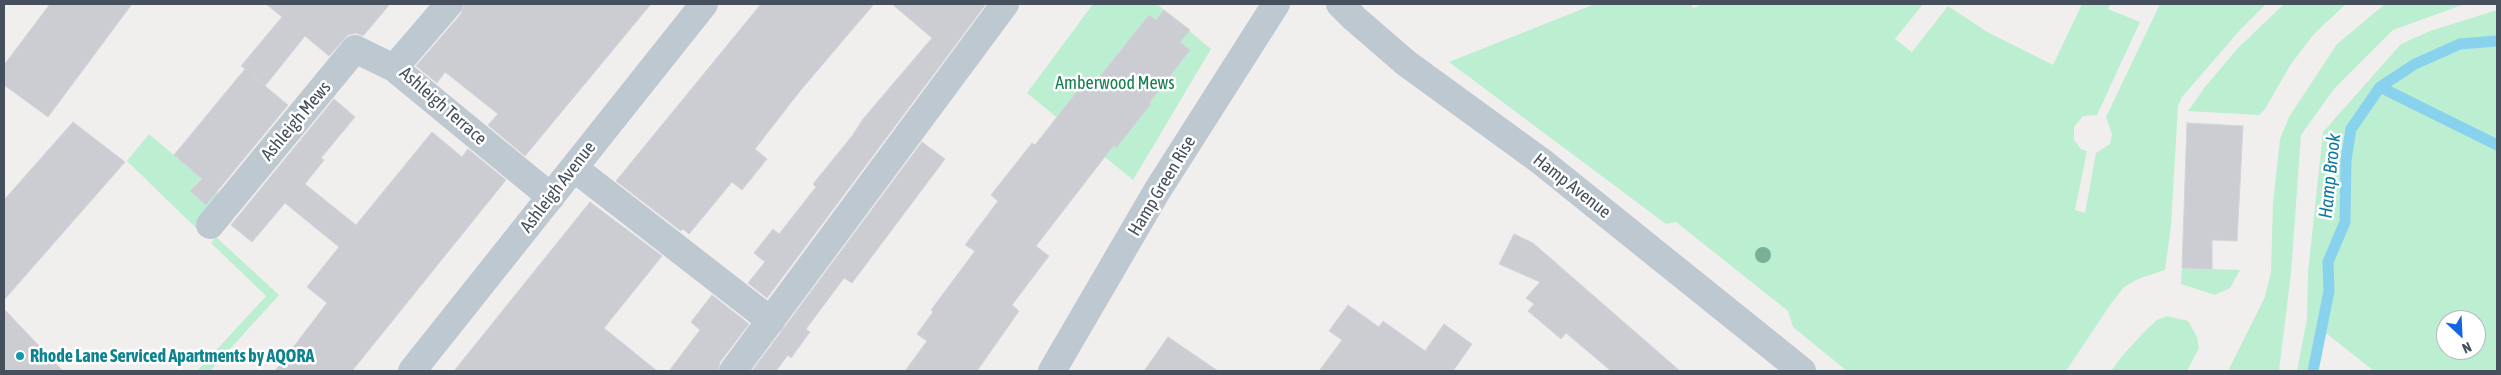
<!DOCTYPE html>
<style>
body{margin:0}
#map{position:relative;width:2501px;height:375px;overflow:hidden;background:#f1eeee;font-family:"Asap Condensed",sans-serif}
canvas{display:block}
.frame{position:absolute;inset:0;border:5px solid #46505c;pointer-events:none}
.north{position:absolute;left:2436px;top:310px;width:50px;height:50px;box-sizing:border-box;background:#fff;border:1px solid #b5b9be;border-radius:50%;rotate:155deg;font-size:14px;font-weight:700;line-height:20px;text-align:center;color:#46505c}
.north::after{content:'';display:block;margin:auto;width:18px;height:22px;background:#1764e2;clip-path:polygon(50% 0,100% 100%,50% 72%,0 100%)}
</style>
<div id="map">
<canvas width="2501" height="375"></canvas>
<div class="frame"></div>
<div class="north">N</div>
</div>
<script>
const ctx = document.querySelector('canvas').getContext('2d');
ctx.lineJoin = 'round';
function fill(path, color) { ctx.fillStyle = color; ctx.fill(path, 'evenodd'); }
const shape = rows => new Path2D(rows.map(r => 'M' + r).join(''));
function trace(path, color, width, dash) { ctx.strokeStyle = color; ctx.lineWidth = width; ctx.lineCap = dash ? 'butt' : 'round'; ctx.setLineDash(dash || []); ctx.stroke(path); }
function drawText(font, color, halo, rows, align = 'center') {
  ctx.font = font + ' "Asap Condensed",sans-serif'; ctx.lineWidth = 5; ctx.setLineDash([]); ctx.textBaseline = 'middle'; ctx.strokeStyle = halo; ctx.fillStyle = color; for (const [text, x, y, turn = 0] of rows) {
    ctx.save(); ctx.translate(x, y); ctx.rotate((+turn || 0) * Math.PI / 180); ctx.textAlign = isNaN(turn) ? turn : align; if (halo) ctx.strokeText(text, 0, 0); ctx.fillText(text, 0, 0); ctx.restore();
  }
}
const green = shape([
 [1093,4,1157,4,1211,49,1133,180,1027,93],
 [1595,4,1691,4,1693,8,1703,4,1923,4,1895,39,1912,52,1948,6,1989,33,2053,65,2082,4,2110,4,2108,9,2140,22,2097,115,2083,116,2074,127,2074,140,2081,149,2087,151,2075,210,2085,213,2096,153,2110,144,2112,134,2106,117,2160,4,2266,4,2240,30,2182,97,2178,106,2171,226,2165,270,2138,279,2124,287,2110,305,2066,371,1847,371,1793,327,1788,311,1676,222,1666,224,1449,62],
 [2284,4,2346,4,2314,34,2291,64,2265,109,2259,115,2188,111,2205,87,2237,49],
 [2385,4,2465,4,2393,30,2334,89,2301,135,2291,273,2279,371,2228,371,2265,297,2271,272,2273,203,2280,139,2289,117,2337,44],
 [2497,10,2497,371,2374,371,2322,330,2313,371,2297,371,2307,319,2308,272,2323,132,2401,44,2430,31],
 [2446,320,2476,320,2476,350,2446,350],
 [149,134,222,196,196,228,127,161],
 [216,237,279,295,210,371,197,371,266,296,211,243],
 [2182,268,2240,270,2230,288,2215,295,2181,284],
 [2167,316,2188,321,2197,337,2199,348,2187,371,2111,371,2123,355,2144,332,2157,320]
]);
const stream = shape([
 [2380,87,2497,145],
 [2313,371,2329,291,2328,262,2345,222,2346,160,2351,129,2380,87,2415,64,2460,44,2497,41]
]);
const building = shape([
 [50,4,132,4,48,117,4,85,4,65,50,4],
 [266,4,390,4,363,36,356,33,348,35,329,56,305,36,265,86,253,76,288,105,206,205,190,191,202,179,174,155,245,69,241,66,282,17,266,4],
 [464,4,651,4,525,156,488,125,498,114,445,72,437,83,416,66,461,14,464,4],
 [761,4,874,4,800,91,755,149,767,159,742,190,732,182,689,234,683,229,681,231,616,181,761,4],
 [892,4,986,4,767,298,748,283,765,262,754,253,773,229,779,234,816,187,813,184,852,136,863,119,932,38,892,4],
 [1164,10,1190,30,1180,42,1190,50,1149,103,1151,104,1116,148,1114,145,1036,246,1049,256,1012,305,1019,311,977,371,905,371,927,341,917,334,933,312,931,310,975,251,965,245,998,201,991,195,1032,143,1035,145,1083,84,1090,89,1149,15,1156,20,1164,10],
 [334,99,355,117,321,158,324,160,305,184,356,225,432,132,462,157,468,149,506,180,352,371,275,371,327,303,307,287,339,247,285,203,252,242,231,225,334,99],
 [73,122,125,162,4,300,4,200,73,122],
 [2187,123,2243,126,2237,241,2212,240,2212,269,2182,268,2187,123],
 [922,142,945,159,852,283,844,278,806,329,810,332,791,358,788,355,776,371,752,371,922,142],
 [590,202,662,256,604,328,657,371,454,371,590,202],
 [1514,234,1533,243,1680,371,1611,371,1566,333,1561,339,1528,311,1534,304,1526,298,1540,282,1499,264,1514,234],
 [712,295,749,324,720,362,718,371,669,371,700,330,691,322,712,295],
 [1348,305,1379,327,1383,321,1425,351,1444,324,1472,344,1453,371,1319,371,1342,340,1329,331,1348,305],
 [4,309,63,371,4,371,4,309],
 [1168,337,1218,371,1144,371,1168,337]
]);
const minor = shape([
 [449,4,394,68,551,197],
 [1340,4,1354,18,1406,63,1542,162,1802,371],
 [574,168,771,321],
 [210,225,355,49,394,68],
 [412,371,704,4],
 [733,371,1005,4],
 [1052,371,1157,191,1276,4]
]);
const trees = [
 [1763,255]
];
const markers = [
 [20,356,5,"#0f9aa8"]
];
const parkNames = [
 ["Amberwood Mews",1115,83]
];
const streetNames = [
 ["Ashleigh Terrace",443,106,41],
 ["Ashleigh Mews",296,121,-50],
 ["Hamp Green Rise",1162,186,-59],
 ["Hamp Avenue",1572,186,38],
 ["Ashleigh Avenue",558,187,-52]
];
const cultureNames = [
 ["Rhode Lane Serviced Apartments by AQORA",30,356]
];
const waterNames = [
 ["Hamp Brook",2330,176,-84]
];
fill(green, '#bcefd2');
trace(stream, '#88d2ed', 11);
fill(building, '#cbcdd3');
trace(building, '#d2d4da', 1);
trace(minor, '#bec8d0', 28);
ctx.fillStyle = '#79b097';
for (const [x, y] of trees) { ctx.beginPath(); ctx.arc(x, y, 8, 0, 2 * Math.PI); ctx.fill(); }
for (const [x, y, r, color] of markers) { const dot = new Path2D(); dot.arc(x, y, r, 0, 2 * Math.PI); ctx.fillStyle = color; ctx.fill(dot); trace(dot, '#fff', 2); }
drawText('18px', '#167e50', '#fff', parkNames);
drawText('18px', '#46505c', '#fff', streetNames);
drawText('bold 18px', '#0d838f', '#fff', cultureNames, 'left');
drawText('italic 19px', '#0b7aa2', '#fff', waterNames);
</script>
